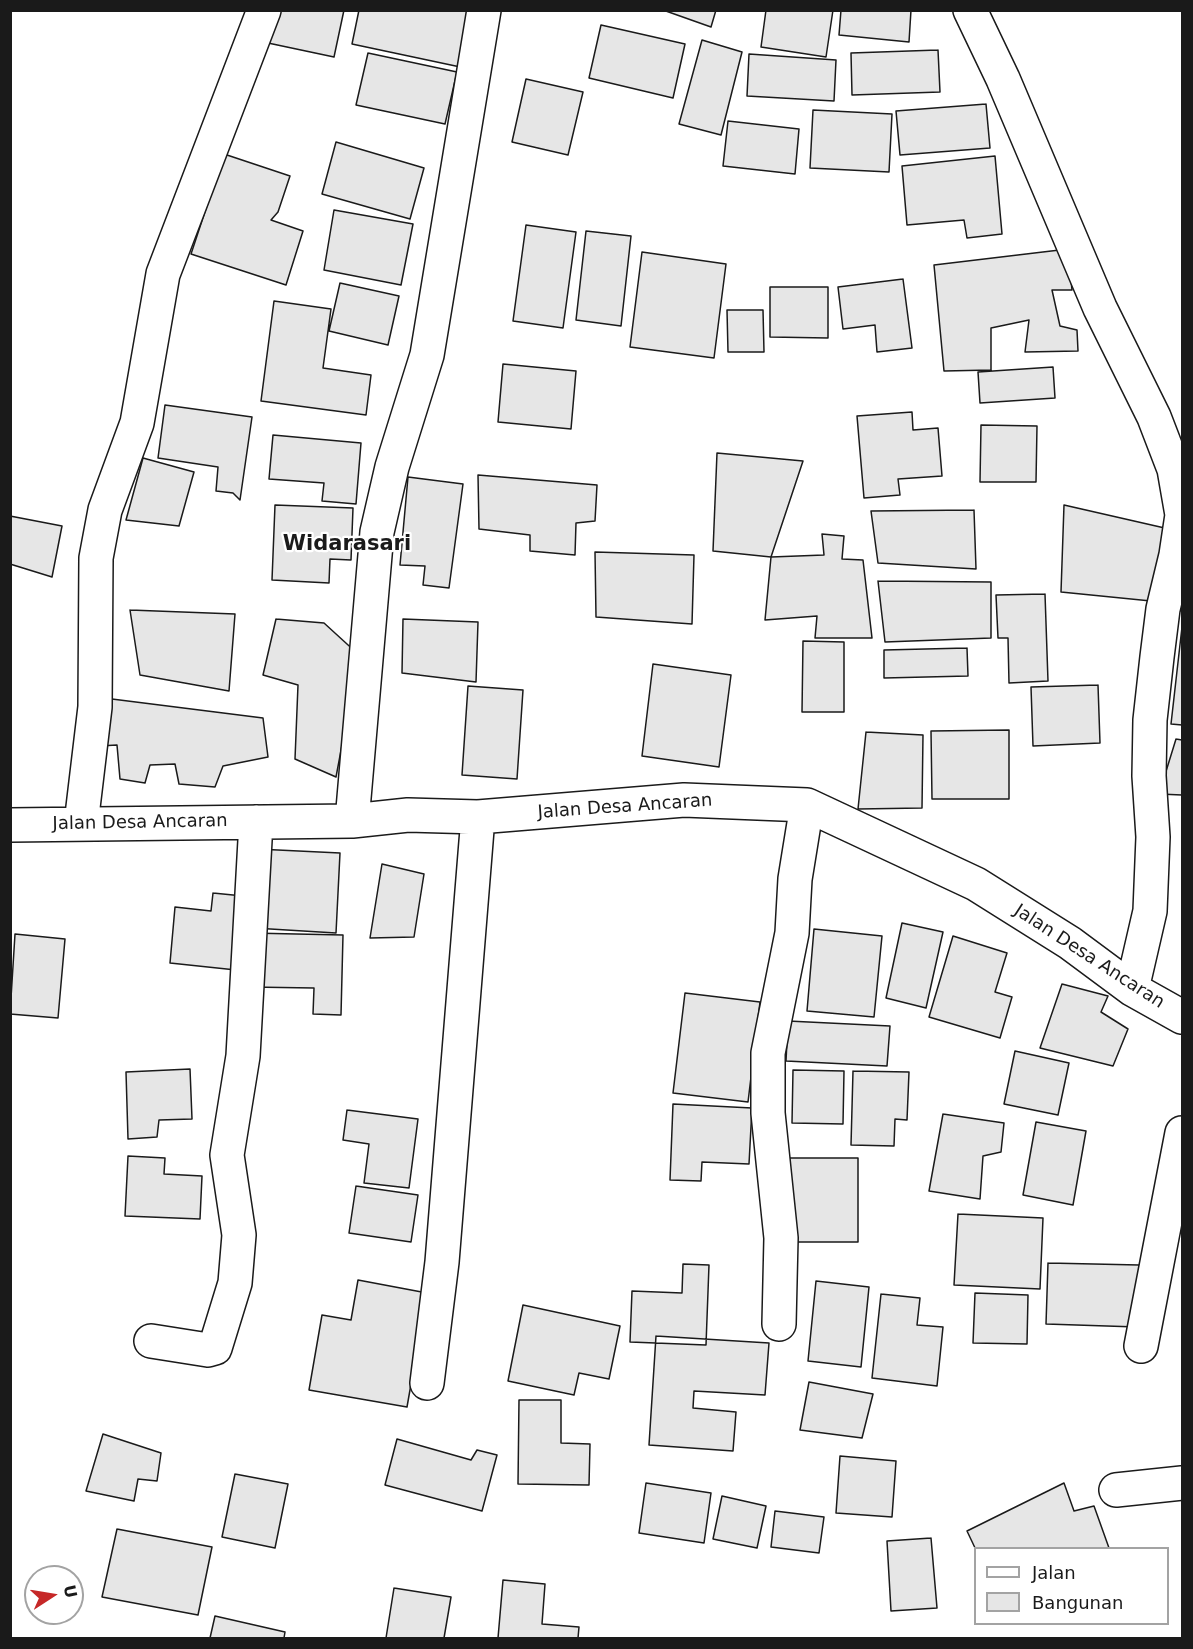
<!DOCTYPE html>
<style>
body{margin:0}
#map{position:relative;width:1193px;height:1649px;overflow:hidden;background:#fff;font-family:"DejaVu Sans",sans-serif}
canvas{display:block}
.frame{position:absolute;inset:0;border:12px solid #1a1a1a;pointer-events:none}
.legend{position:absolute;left:974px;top:1547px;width:195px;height:78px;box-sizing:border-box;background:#fff;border:2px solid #a3a3a3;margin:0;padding:8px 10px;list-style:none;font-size:18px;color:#1a1a1a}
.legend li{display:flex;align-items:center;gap:12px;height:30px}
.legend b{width:30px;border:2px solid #a3a3a3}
.north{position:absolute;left:24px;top:1565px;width:60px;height:60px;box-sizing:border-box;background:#fff;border:2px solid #a3a3a3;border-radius:50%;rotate:78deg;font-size:16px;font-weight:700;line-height:24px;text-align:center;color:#1a1a1a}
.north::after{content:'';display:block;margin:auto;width:21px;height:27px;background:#c62828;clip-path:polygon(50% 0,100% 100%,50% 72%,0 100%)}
</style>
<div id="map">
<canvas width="1193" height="1649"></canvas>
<div class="frame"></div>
<ul class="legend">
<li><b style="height:8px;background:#fff"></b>Jalan</li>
<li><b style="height:16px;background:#e6e6e6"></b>Bangunan</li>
</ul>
<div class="north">U</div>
</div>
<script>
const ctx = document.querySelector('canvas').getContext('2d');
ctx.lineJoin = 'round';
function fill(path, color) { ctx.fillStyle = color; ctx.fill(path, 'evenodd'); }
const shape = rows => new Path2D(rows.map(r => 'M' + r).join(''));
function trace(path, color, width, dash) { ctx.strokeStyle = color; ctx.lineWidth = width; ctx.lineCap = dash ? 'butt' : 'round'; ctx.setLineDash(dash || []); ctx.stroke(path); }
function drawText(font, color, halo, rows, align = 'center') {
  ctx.font = font + ' "DejaVu Sans",sans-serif'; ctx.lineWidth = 4.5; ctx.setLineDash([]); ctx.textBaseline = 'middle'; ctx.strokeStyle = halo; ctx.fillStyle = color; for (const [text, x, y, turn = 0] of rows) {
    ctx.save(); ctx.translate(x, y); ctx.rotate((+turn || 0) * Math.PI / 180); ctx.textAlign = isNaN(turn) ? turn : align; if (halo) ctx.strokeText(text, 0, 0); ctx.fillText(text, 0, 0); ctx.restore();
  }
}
const building = shape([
 [274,10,344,10,334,57,268,43,274,10],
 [359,10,477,10,465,68,352,44,359,10],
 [663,10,716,10,711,27,663,10],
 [766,10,833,10,826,57,761,47,766,10],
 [841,10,911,10,909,42,839,35,841,10],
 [601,25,685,44,673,98,589,78,601,25],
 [702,40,742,52,721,135,679,124,702,40],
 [938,50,940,92,852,95,851,53,938,50],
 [368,53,457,72,445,124,356,105,368,53],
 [749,54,836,60,834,101,747,96,749,54],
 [526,79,583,92,568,155,512,142,526,79],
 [986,104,990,148,900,155,896,111,986,104],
 [813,110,892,114,889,172,810,168,813,110],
 [728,121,799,129,795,174,723,166,728,121],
 [336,142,424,168,410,219,322,194,336,142],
 [224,154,290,176,278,212,271,220,303,231,286,285,191,254,224,154],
 [995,156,1002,234,967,238,964,220,907,225,902,166,995,156],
 [334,210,413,224,401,285,324,270,334,210],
 [526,225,576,232,563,328,513,321,526,225],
 [586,231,631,236,621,326,576,320,586,231],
 [1068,249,1072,290,1052,290,1060,326,1077,330,1078,351,1025,352,1029,320,991,328,991,370,944,371,934,265,1068,249],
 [642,252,726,264,714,358,630,347,642,252],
 [903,279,912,348,877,352,875,325,843,329,838,287,903,279],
 [340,283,399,296,388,345,329,331,340,283],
 [770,287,828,287,828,338,770,337,770,287],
 [274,301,331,309,323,368,371,375,366,415,261,401,274,301],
 [727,310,763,310,764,352,728,352,727,310],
 [503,364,576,371,571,429,498,422,503,364],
 [1053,367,1055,398,980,403,978,372,1053,367],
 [165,405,252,417,240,500,233,493,216,491,218,467,158,458,165,405],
 [912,412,913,430,938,428,942,476,898,479,900,495,864,498,857,416,912,412],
 [981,425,1037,426,1036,482,980,482,981,425],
 [273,435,361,443,356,504,322,501,324,483,269,479,273,435],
 [717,453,803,461,771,557,713,551,717,453],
 [143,458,194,472,179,526,126,520,143,458],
 [478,475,597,485,595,521,576,523,575,555,530,551,530,535,479,529,478,475],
 [408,477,463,484,449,588,423,585,425,566,400,565,408,477],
 [275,505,353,508,351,560,330,559,329,583,272,580,275,505],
 [1064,505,1169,529,1161,602,1061,592,1064,505],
 [974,510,976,569,878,563,871,511,974,510],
 [10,516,62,526,52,577,10,564,10,516],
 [822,534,844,536,842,559,863,560,872,638,815,638,817,616,765,620,771,557,824,555,822,534],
 [595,552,694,555,692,624,596,617,595,552],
 [878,581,991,582,991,638,885,642,878,581],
 [1045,594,1048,681,1009,683,1008,638,998,638,996,595,1045,594],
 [130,610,235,614,229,691,140,675,130,610],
 [276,619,324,623,359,655,336,777,295,759,298,685,263,675,276,619],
 [403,619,478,622,476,682,402,673,403,619],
 [1182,627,1182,725,1171,724,1182,627],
 [803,641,844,642,844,712,802,712,803,641],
 [967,648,968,676,884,678,884,650,967,648],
 [653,664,731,675,719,767,642,756,653,664],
 [1098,685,1100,743,1033,746,1031,687,1098,685],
 [468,686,523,690,517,779,462,775,468,686],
 [96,697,263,718,268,757,223,766,215,787,179,784,175,764,150,765,145,783,120,779,117,745,99,746,96,697],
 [1009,730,1009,799,932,799,931,731,1009,730],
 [866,732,923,735,922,808,858,809,866,732],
 [1176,739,1182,740,1182,795,1159,794,1176,739],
 [257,849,340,853,336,933,254,928,257,849],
 [382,864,424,874,414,937,370,938,382,864],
 [213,893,243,896,236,970,170,963,175,907,211,911,213,893],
 [902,923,943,932,926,1008,886,998,902,923],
 [814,929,882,936,874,1017,807,1011,814,929],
 [250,933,343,935,341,1015,313,1014,314,988,249,987,250,933],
 [15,934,65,939,58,1018,10,1014,15,934],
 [953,936,1007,953,995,992,1012,997,1000,1038,929,1017,953,936],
 [1062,984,1108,996,1101,1012,1128,1029,1113,1066,1040,1048,1062,984],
 [685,993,760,1002,748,1102,673,1093,685,993],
 [788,1021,890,1026,887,1066,786,1061,788,1021],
 [1015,1051,1069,1063,1058,1115,1004,1104,1015,1051],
 [190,1069,192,1119,159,1120,157,1137,128,1139,126,1072,190,1069],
 [793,1070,844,1071,843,1124,792,1123,793,1070],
 [853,1071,909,1072,907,1120,895,1119,894,1146,851,1145,853,1071],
 [673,1104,752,1108,749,1164,702,1162,701,1181,670,1180,673,1104],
 [347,1110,418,1119,409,1188,364,1183,369,1144,343,1140,347,1110],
 [943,1114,1004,1123,1001,1152,983,1156,980,1199,929,1191,943,1114],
 [1036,1122,1086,1131,1073,1205,1023,1195,1036,1122],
 [128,1156,165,1158,164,1174,202,1176,200,1219,125,1216,128,1156],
 [788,1158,858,1158,858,1242,790,1242,788,1158],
 [356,1186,418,1195,411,1242,349,1233,356,1186],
 [958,1214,1043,1218,1040,1289,954,1285,958,1214],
 [1048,1263,1139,1265,1137,1327,1046,1324,1048,1263],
 [683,1264,709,1265,706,1345,630,1342,632,1291,682,1293,683,1264],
 [358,1280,427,1293,407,1407,309,1390,322,1315,351,1320,358,1280],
 [816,1281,869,1287,861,1367,808,1361,816,1281],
 [975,1293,1028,1295,1027,1344,973,1343,975,1293],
 [881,1294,920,1298,917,1325,943,1327,937,1386,872,1378,881,1294],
 [523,1305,620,1326,609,1379,579,1373,574,1395,508,1381,523,1305],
 [656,1336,769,1343,765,1395,694,1391,693,1408,736,1412,733,1451,649,1445,656,1336],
 [809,1382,873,1394,862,1438,800,1430,809,1382],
 [519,1400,561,1400,561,1443,590,1444,589,1485,518,1484,519,1400],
 [103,1434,161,1453,157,1481,138,1479,134,1501,86,1491,103,1434],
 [397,1439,471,1460,477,1450,497,1455,482,1511,385,1485,397,1439],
 [840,1456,896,1461,892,1517,836,1513,840,1456],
 [235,1474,288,1484,275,1548,222,1537,235,1474],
 [646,1483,711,1493,704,1543,639,1533,646,1483],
 [1064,1483,1074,1511,1094,1506,1109,1548,976,1550,967,1531,1064,1483],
 [722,1496,766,1506,757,1548,713,1539,722,1496],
 [775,1511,824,1517,819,1553,771,1547,775,1511],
 [117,1529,212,1547,198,1615,102,1597,117,1529],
 [931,1538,937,1608,891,1611,887,1541,931,1538],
 [503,1580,545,1584,542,1624,579,1627,578,1638,498,1638,503,1580],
 [394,1588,451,1597,444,1638,386,1638,394,1588],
 [215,1616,285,1632,284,1638,210,1638,215,1616]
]);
const street = shape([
 [970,10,1003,79,1100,308,1154,417,1174,469,1182,515,1176,555,1163,609,1157,657,1150,720,1149,776,1153,837,1150,911,1132,989],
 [352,821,377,532,392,467,427,355,484,10],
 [81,824,95,707,96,558,105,510,137,423,163,274,264,10],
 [10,825,352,821,408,815,478,817,684,800,807,805,976,884,1070,943,1132,989,1182,1017],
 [779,1324,781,1238,768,1113,768,1053,792,933,795,879,807,805],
 [151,1341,208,1350,215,1348,235,1283,239,1235,227,1155,243,1056,256,822],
 [1141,1346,1182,1133],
 [427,1383,442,1262,478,817],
 [1116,1490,1182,1483]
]);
const streetNames = [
 ["Jalan Desa Ancaran",625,807,-4],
 ["Jalan Desa Ancaran",140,823,-1],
 ["Jalan Desa Ancaran",1089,957,33]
];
const quarterNames = [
 ["Widarasari",347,545]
];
fill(building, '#e6e6e6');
trace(building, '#1a1a1a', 1.5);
trace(street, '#1a1a1a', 36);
trace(street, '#fff', 33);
drawText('18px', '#1a1a1a', '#fff', streetNames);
drawText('bold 21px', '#1a1a1a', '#fff', quarterNames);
</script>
